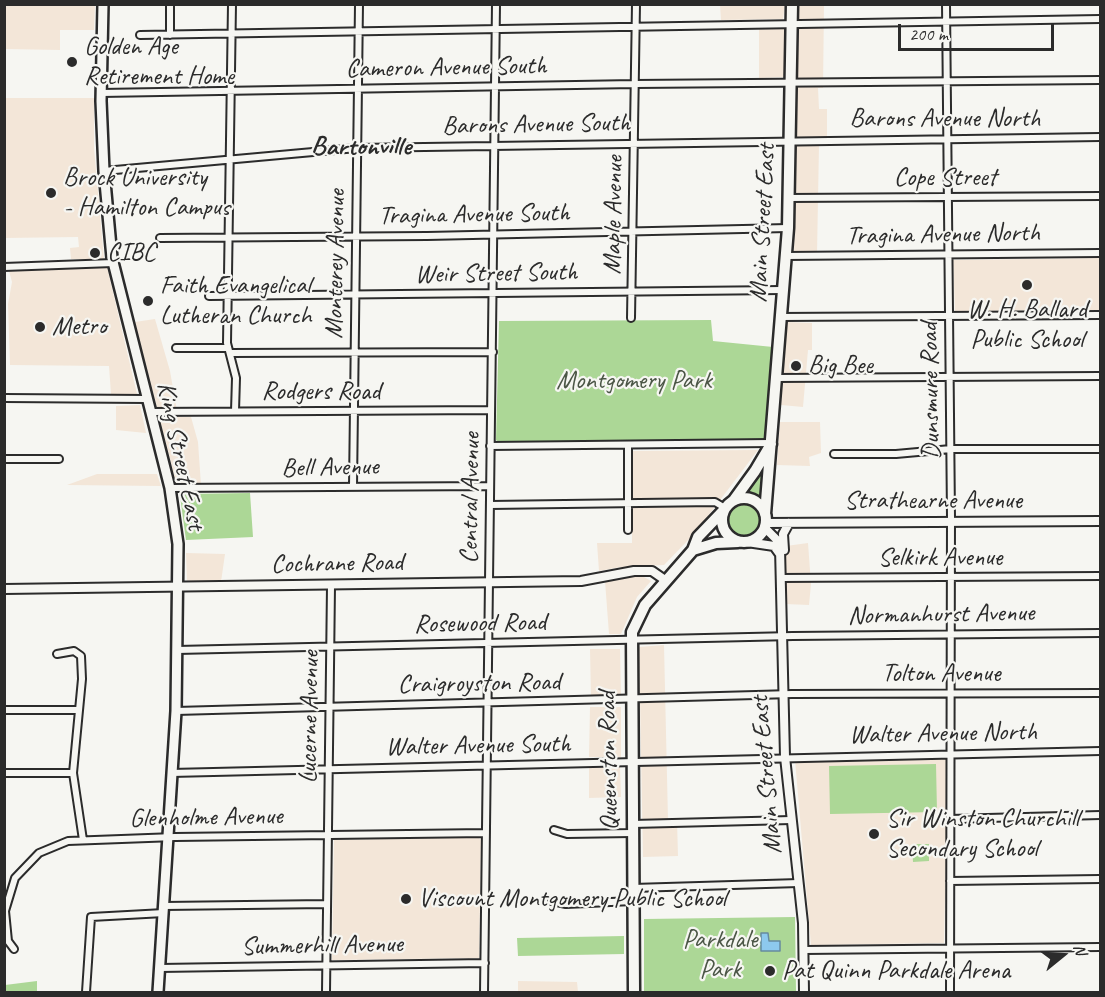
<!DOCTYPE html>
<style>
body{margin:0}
#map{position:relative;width:1105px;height:997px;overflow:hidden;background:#f6f6f2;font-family:Caveat,sans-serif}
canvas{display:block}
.frame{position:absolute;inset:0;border:6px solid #2b2b2b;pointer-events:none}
.north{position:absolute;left:1033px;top:925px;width:60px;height:60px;-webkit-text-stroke:4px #f6f6f2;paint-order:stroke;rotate:72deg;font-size:16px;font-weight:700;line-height:24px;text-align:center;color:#2b2b2b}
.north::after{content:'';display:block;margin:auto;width:21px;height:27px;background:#2b2b2b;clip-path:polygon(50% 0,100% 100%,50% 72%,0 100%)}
.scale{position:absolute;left:898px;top:24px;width:156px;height:27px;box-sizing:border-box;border:3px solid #2b2b2b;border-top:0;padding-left:8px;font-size:18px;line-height:21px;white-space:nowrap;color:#2b2b2b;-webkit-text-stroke:4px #f6f6f2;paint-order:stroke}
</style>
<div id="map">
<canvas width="1105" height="997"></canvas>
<div class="frame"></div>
<div class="north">N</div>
<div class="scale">200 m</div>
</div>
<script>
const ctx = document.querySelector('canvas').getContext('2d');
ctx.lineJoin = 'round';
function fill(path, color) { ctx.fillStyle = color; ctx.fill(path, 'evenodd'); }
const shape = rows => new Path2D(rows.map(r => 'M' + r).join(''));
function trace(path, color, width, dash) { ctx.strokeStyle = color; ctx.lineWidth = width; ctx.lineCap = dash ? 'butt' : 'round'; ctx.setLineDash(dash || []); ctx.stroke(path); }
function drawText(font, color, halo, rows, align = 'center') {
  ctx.font = font + ' Caveat,sans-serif'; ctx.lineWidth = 4.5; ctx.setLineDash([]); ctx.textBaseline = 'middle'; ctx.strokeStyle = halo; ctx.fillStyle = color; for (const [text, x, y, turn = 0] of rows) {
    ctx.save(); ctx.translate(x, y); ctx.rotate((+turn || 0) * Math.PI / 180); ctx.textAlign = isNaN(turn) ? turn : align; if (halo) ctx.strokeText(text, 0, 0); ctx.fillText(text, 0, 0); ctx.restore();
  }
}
const built = shape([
 [5,5,95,5,94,30,60,30,60,50,5,49],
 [720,5,785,5,783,19,721,20],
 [799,5,824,5,823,88,818,88,819,109,827,109,827,145,819,145,817,254,794,254],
 [759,28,784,28,784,77,759,78],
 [5,98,94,98,94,148,104,259,71,259,70,248,79,247,78,237,5,238],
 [1100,258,1100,310,955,311,953,260],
 [107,267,137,394,111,394,109,366,10,365,8,304,12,282,9,271],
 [155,319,170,371,178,417,191,417,198,442,201,485,177,486,135,322],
 [787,322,812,323,812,350,808,350,803,407,781,405],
 [140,405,146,433,116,430,116,406],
 [780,422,820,422,821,453,809,457,810,466,777,465],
 [758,450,695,533,664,565,621,567,599,571,597,543,632,543,632,451],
 [97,474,157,474,161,486,67,485],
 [808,543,811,584,809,605,785,604,786,546],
 [186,553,225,554,221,582,187,581],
 [631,576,644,577,651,581,637,597,621,634,609,634,605,581],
 [664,645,668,820,677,820,678,856,643,857,639,647],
 [590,649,620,649,621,696,591,698],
 [590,707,621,707,621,757,589,757],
 [948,759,944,943,811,945,795,760],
 [620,767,621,797,589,798,589,768],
 [478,837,481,840,479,958,332,960,334,840],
 [518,981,577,982,578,992,518,992]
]);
const green = shape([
 [711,320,713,341,773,347,765,441,500,443,496,440,499,321],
 [764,468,762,499,747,491],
 [250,493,253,537,186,540,180,496,184,494],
 '725 520a19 19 0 1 1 38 0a19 19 0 1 1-38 0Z',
 [936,764,937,812,830,814,829,766],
 [912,844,929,844,929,861,913,862],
 [795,917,796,992,644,992,644,919],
 [624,936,624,954,518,956,517,938],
 [37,981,37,992,5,992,5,985]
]);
const water = shape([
 [761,933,768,933,769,941,780,941,780,951,761,951,761,933]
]);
const minor = shape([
 [232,4,227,343,236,378,235,411],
 [946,4,951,517,950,992],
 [140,35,1100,19],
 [170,35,170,4],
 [101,93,635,84,1100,80],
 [104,171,357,148,1100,137],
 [789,198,1100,196],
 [160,238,427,236,788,228],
 [786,256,1100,253],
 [4,267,113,263],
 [209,296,782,290],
 [780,317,1100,315],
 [631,318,636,4],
 [176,348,228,348],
 [230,353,493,352],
 [776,378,1100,376],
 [4,398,147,399],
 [151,412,491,410],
 [628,445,628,530],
 [490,446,771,443],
 [834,454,896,454,951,449,1100,449],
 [4,459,59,459],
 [353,487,359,4],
 [170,488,490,486],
 [490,505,715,502,725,508],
 [781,578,1100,576],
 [177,650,793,636,1100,633],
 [57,654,74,651,81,656,82,679,73,773,83,840],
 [4,710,77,710],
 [176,711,792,694,1100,693],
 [4,773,73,773],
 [171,773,1100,751],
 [950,819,1100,815],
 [633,824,791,820],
 [554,830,567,834,632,833],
 [950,881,1100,879],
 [633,888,799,883],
 [552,901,566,904,633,901],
 [164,906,327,904],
 [14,949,8,941,5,911,15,878,39,853,68,841,175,837,486,833],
 [804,950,1100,947],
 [160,968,485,963],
 [86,992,91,917,164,913],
 [326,992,331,586],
 [484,992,496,4]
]);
const tertiary = shape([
 [766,523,1100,521],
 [765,528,776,539,780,548,785,757,803,923,804,992],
 [747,542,774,546,779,553],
 [784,550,783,534,789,523],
 [4,589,581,581,634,571,652,571,665,580]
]);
const secondary = shape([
 [103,4,101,101,104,171,112,258,170,488,178,544,176,711,158,992]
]);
const primary = shape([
 '722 520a22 22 0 1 1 44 0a22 22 0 1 1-44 0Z',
 [734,500,755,471,771,444],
 [765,514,788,228,792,4],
 [693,550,716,543,738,542],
 [634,992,632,632,645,605,693,550,698,537,723,511]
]);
const markers = [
 [72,62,6,"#2b2b2b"],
 [51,193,6,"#2b2b2b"],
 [95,253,6,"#2b2b2b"],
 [1027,285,6,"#2b2b2b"],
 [148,301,6,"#2b2b2b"],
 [40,327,6,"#2b2b2b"],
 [796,366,6,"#2b2b2b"],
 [874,834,6,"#2b2b2b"],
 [406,899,6,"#2b2b2b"],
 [770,971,6,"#2b2b2b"]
];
const poiNames = [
 ["Golden Age",84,47],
 ["Retirement Home",84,77],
 ["Brock University",63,178],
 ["- Hamilton Campus",63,208],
 ["CIBC",107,253],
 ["Faith Evangelical",160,286],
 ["Lutheran Church",160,316],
 ["W. H. Ballard",1027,310,"center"],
 ["Public School",1027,340,"center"],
 ["Metro",52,327],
 ["Big Bee",808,366],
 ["Sir Winston Churchill",886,819],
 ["Secondary School",886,849],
 ["Viscount Montgomery Public School",418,899],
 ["Pat Quinn Parkdale Arena",782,971]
];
const streetNames = [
 ["Cameron Avenue South",446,68,-1],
 ["Barons Avenue North",945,119],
 ["Barons Avenue South",536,125,-1],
 ["Cope Street",945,178],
 ["Tragina Avenue South",474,215,-1],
 ["Maple Avenue",614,215,-89],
 ["Main Street East",763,223,-87],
 ["Tragina Avenue North",943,235,-1],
 ["Monterey Avenue",336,264,-89],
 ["Weir Street South",496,274,-1],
 ["Dunsmure Road",931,391,-91],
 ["Rodgers Road",321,392],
 ["King Street East",180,456,78],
 ["Bell Avenue",330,468,-1],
 ["Central Avenue",471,498,-89],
 ["Strathearne Avenue",933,501],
 ["Selkirk Avenue",940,558],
 ["Cochrane Road",337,564,-1],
 ["Normanhurst Avenue",941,615,-1],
 ["Rosewood Road",480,624,-1],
 ["Tolton Avenue",941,674],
 ["Craigroyston Road",479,684,-1],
 ["Lucerne Avenue",310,717,-89],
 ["Walter Avenue North",943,734,-1],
 ["Walter Avenue South",478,746,-1],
 ["Queenston Road",609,761,-91],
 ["Main Street East",767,775,-95],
 ["Glenholme Avenue",206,818,-1],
 ["Summerhill Avenue",322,946,-1]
];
const parkNames = [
 ["Montgomery Park",634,381],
 ["Parkdale",720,940],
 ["Park",720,970]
];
const neighbourhoodNames = [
 ["Bartonville",361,147]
];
fill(built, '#f3e6d8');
fill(green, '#acd796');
fill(water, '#8dc9ed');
trace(water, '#668a9f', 1.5);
trace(minor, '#2b2b2b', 10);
trace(tertiary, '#2b2b2b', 12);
trace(secondary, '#2b2b2b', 14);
trace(primary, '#2b2b2b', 15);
trace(minor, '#f6f6f2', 6);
trace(tertiary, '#f6f6f2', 8);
trace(secondary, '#f6f6f2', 9);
trace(primary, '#f6f6f2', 10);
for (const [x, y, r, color] of markers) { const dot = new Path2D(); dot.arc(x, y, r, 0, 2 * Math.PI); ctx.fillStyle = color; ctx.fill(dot); trace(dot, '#f6f6f2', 2); }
drawText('26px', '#2b2b2b', '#f6f6f2', poiNames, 'left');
drawText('26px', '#2b2b2b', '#f6f6f2', streetNames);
drawText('26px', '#4b5646', '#f6f6f2', parkNames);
drawText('bold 27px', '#2b2b2b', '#f6f6f2', neighbourhoodNames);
</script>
